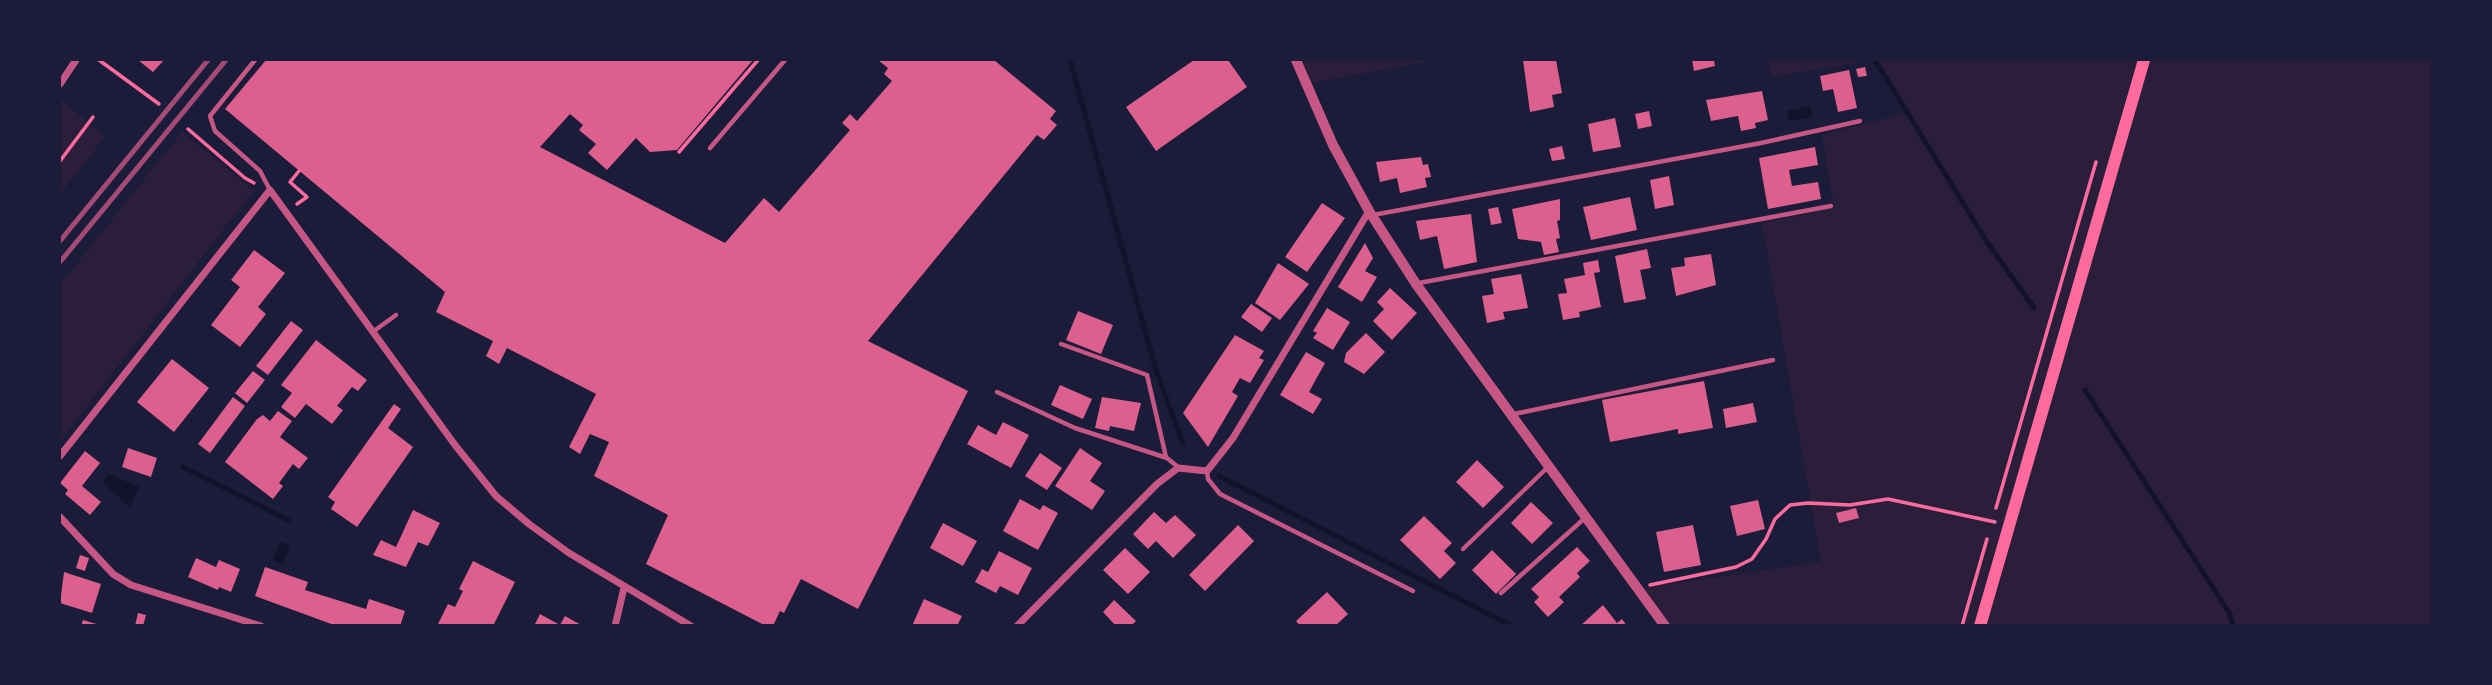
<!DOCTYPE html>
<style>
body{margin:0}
#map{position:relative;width:2492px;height:685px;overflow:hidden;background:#1b1b3a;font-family:"Sofia Sans Condensed",sans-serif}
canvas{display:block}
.frame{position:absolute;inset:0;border:61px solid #1b1b3a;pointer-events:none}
</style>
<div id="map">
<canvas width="2492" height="685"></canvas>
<div class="frame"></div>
</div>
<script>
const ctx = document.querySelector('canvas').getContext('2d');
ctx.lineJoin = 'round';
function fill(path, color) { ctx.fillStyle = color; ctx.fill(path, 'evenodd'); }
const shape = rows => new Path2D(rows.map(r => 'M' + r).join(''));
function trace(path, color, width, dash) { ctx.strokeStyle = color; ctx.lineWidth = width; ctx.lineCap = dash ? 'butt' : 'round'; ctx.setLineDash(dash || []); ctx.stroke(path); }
const green = shape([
 [1303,60,1435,60,1312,83],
 [1767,60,1782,61,1873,60,1771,77],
 [1877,60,2432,60,2432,625,1668,625,1641,588,1821,562,1762,223,1834,208,1822,135,1910,112],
 [62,100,105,137,60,194,60,103],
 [182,132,254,190,60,441,60,285]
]);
const water = shape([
 [1810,106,1812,117,1789,121,1787,111],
 [109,474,139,487,130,507,103,483],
 [280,542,290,545,283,564,273,560]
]);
const stream = shape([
 [1070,60,1156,370,1183,444],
 [1875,60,1987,242,2034,308],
 [2085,390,2230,614,2233,626],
 [183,467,288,520],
 [1219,476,1512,626]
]);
const building = shape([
 [138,60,164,60,153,72],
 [266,60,753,60,677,150,650,152,636,138,607,170,588,153,596,144,579,130,583,125,570,114,540,147,725,243,764,198,779,212,850,130,842,123,850,114,857,121,892,81,884,74,888,68,878,60,994,60,1056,111,1050,119,1057,125,1044,140,1037,135,868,341,968,391,858,609,801,579,784,613,780,611,773,626,766,626,646,564,668,515,594,476,609,442,590,434,580,454,569,447,596,394,507,348,499,364,486,356,493,341,436,312,445,292,225,109],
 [1194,60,1228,60,1247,87,1156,151,1126,107],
 [1523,60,1556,60,1562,93,1552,95,1554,107,1530,112],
 [1692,60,1714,60,1715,66,1694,71],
 [1865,67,1867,76,1858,77,1856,69],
 [1849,70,1857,108,1838,112,1833,89,1823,91,1820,76],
 [1762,91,1768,120,1755,123,1756,128,1741,131,1738,116,1711,121,1706,100],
 [1649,111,1652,126,1638,129,1635,114],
 [1615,118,1621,147,1593,152,1588,124],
 [1562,146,1565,159,1552,161,1549,149],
 [1815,147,1818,165,1789,170,1792,186,1818,182,1821,199,1768,209,1759,158],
 [1421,157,1423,165,1428,164,1431,177,1425,178,1427,187,1400,193,1397,178,1380,182,1376,162],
 [1669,176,1674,205,1655,209,1650,180],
 [1630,197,1637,230,1591,240,1583,207],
 [1560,199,1560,220,1557,221,1560,238,1556,239,1559,252,1544,255,1541,242,1518,239,1512,209],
 [1322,203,1345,218,1307,272,1285,257],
 [1498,207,1502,223,1491,225,1488,209],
 [1471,214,1477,262,1444,269,1437,236,1420,240,1416,221],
 [1365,243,1373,258,1365,271,1377,277,1362,302,1338,287],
 [1647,249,1651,268,1640,270,1646,299,1624,303,1615,256],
 [254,250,285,273,258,307,266,314,240,347,211,325,240,287,231,280],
 [1711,254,1716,285,1676,296,1671,268,1685,266,1684,258],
 [1598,260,1600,272,1594,273,1601,307,1579,312,1580,317,1563,320,1558,294,1567,293,1564,279,1585,275,1583,263],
 [1278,263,1309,284,1280,320,1255,303],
 [1521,274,1528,308,1503,312,1505,319,1487,323,1482,296,1494,294,1491,279],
 [1390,288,1417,313,1392,340,1373,321,1384,309,1377,302],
 [1251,304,1272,318,1262,332,1241,317],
 [1327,308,1350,322,1333,350,1313,338,1317,333,1313,331],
 [1078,311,1113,325,1101,354,1066,340],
 [291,321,303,330,268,375,256,366],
 [1366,333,1385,352,1364,374,1344,362,1346,353],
 [1235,335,1264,351,1259,358,1264,360,1250,383,1240,378,1232,392,1238,396,1208,447,1183,413],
 [316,340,367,380,358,391,352,387,337,406,343,410,332,424,306,404,295,418,281,407,292,393,281,385],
 [1306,352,1325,363,1309,392,1322,399,1313,414,1280,395],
 [172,359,209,388,174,432,137,402],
 [253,371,265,380,247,403,235,393],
 [1704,381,1713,428,1678,434,1678,429,1610,442,1602,400],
 [1060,385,1092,399,1083,419,1051,405],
 [233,397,245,406,210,453,198,444],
 [1102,397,1141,403,1134,431,1110,426,1109,431,1095,428],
 [1753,403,1757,422,1726,428,1723,409],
 [394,404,401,409,388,428,413,447,357,527,331,509,335,502,328,497],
 [278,411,292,421,280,437,308,458,299,469,293,464,279,483,283,486,273,499,225,462,257,419,263,415,270,421],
 [1003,422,1029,435,1011,468,967,444,978,425,996,435],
 [128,448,157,458,151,477,122,467],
 [1080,448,1102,463,1090,481,1105,491,1092,510,1055,486],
 [85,451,100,463,82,486,101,502,90,515,65,494,68,490,60,483],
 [1040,453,1062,468,1047,490,1025,476],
 [1477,460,1504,487,1483,508,1456,482],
 [1020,499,1040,510,1043,505,1058,513,1038,550,1003,531],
 [1758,500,1765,529,1737,536,1730,506],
 [1531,502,1553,523,1532,544,1511,523],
 [1856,508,1859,518,1839,523,1836,513],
 [413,510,440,523,428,546,418,542,406,567,373,555,381,540,396,547],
 [1154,512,1166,523,1175,515,1196,535,1173,558,1156,541,1148,549,1133,534],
 [1424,516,1452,543,1444,551,1456,563,1440,579,1400,540],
 [943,523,977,541,963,566,930,548],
 [1238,525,1254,541,1205,591,1189,575],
 [1693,525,1701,565,1664,572,1656,532],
 [1577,547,1590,561,1577,573,1580,577,1559,597,1564,602,1548,617,1534,602,1539,597,1531,589],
 [1125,548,1150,572,1128,594,1103,570],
 [1492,550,1516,574,1496,594,1472,570],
 [999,551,1032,568,1018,595,1000,586,996,593,975,582,982,569,988,572],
 [80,555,89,558,85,571,76,568],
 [196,558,216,567,219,560,240,569,231,592,219,587,218,590,188,577],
 [473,561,515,582,493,626,437,626,448,604,455,607,463,591,459,589],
 [265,567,308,582,305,590,366,609,369,599,405,611,400,626,334,625,255,596],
 [64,572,101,584,92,613,60,603],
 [1327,592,1348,614,1335,626,1300,626,1296,621],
 [924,599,962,616,957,626,912,626],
 [1114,600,1136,621,1131,626,1116,626,1103,612],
 [1603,605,1617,623,1622,619,1627,626,1580,626],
 [138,613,146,615,143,626,135,626],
 [540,614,560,625,565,616,583,626,534,626],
 [83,620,100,625,100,626,81,626]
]);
const path = shape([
 [99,60,159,104],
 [188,129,245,178,254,183],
 [679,152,758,60],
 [60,161,93,117],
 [297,204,307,197,290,182,299,171],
 [1996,508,2096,162],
 [1650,585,1736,567,1752,559,1766,539,1775,519,1790,505,1808,503,1850,505,1888,499,1995,522],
 [1962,626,1987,539]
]);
const service = shape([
 [255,60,210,116,215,131,260,171,270,190],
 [710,148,785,60],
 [1373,215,1761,143,1860,121],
 [1419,283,1831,206],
 [374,331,396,315],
 [1061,344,1147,375,1166,457],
 [997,392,1075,428,1167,458,1178,467],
 [1514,414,1773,360],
 [1207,471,1208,479,1220,494,1413,591],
 [1463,549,1548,467],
 [1501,593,1586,517]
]);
const minor = shape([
 [60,84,76,60],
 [60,456,270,190,455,445,496,496,529,524,569,553,691,626],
 [60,517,113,574,131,585,261,626],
 [615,626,624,588],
 [1017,626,1157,484,1178,468,1207,471,1233,438,1369,211]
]);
const tertiary = shape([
 [1296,60,1333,145,1369,211,1416,284,1665,626]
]);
const secondary = shape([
 [1980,626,2144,60]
]);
const rail = shape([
 [60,241,208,60],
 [60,262,226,60]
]);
fill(green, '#2a1e3b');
fill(water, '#12122b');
trace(stream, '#12122b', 5);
fill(building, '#dd5f8e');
trace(path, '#ff6b9d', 3.5);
trace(service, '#c65784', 4.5);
trace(minor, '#c65784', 7);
trace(tertiary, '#c65784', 10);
trace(secondary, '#ff6b9d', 12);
trace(rail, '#a44b75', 5);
</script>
